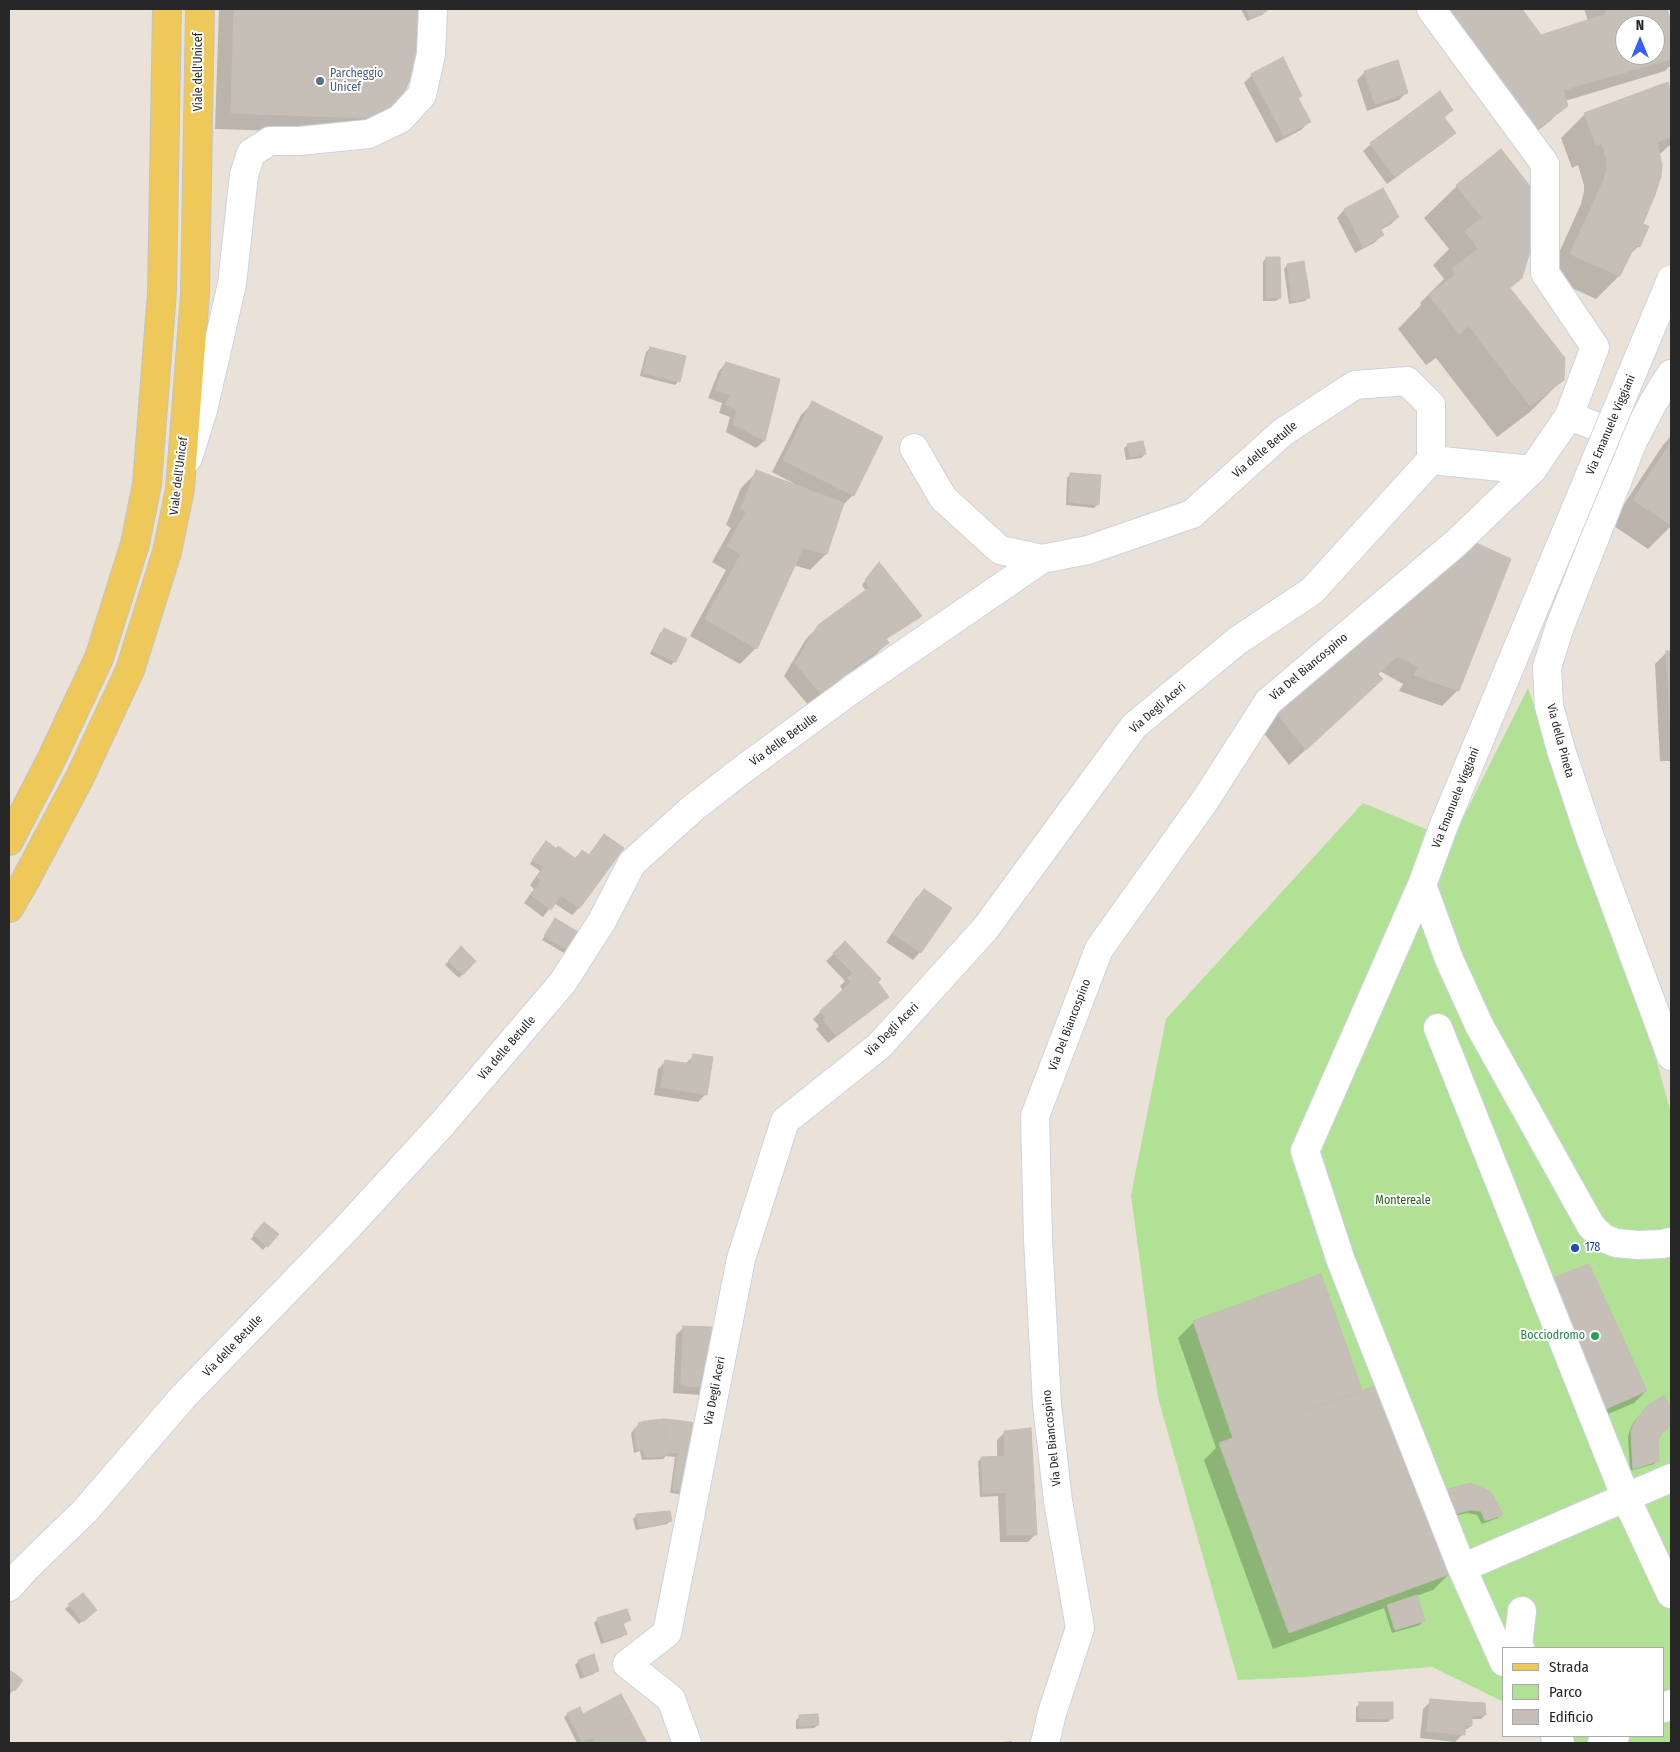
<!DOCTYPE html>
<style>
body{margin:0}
#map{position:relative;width:1680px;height:1752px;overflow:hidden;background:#eae2d8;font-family:"Fira Sans Condensed",sans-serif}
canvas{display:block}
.frame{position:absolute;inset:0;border:10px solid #272727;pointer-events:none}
.legend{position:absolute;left:1502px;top:1647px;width:162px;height:90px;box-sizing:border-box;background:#fff;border:1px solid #a9a9a9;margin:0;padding:6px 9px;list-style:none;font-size:15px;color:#272727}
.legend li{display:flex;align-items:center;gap:10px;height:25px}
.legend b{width:25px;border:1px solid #a9a9a9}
.north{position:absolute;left:1615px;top:15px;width:50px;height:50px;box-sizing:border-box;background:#fff;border:1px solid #a9a9a9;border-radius:50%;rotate:0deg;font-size:14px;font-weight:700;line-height:20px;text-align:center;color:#272727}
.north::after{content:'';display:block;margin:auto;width:18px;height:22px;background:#385ff7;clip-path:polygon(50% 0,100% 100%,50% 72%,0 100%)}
</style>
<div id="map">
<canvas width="1680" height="1752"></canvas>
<div class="frame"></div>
<ul class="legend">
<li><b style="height:6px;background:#eec959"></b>Strada</li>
<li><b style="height:14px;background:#b0e195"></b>Parco</li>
<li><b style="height:14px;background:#c5bfb8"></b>Edificio</li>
</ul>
<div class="north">N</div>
</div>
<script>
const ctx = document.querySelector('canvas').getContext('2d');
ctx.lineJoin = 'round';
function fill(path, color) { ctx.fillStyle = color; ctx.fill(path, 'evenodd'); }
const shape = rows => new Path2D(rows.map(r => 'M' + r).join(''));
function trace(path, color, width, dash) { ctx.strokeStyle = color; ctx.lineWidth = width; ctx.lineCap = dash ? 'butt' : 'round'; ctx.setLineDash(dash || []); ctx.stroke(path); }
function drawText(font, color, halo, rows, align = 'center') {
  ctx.font = font + ' "Fira Sans Condensed",sans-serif'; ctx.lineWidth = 4; ctx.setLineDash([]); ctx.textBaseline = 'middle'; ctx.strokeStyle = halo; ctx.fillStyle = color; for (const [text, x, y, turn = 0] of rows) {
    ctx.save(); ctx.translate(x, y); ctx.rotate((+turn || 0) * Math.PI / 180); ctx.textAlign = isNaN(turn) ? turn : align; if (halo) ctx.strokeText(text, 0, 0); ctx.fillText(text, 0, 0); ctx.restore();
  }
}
const green = shape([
 [1528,688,1656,1059,1671,1113,1671,1743,1545,1743,1538,1736,1664,1736,1664,1648,1504,1648,1504,1702,1432,1667,1305,1677,1238,1680,1158,1398,1131,1195,1166,1019,1363,803,1452,840]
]);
const shadow = shape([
 [219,9,419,9,417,61,399,101,382,117,349,133,215,129],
 [1241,9,1265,9,1266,11,1262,15,1247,21],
 [1417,9,1520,9,1541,36,1588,21,1584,9,1665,9,1671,27,1671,65,1665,71,1565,101,1566,105,1550,121,1519,145],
 [1625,25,1655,25,1655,55,1625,55],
 [1365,72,1407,92,1399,100,1367,111,1357,80],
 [1252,75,1300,96,1297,99,1309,122,1301,130,1276,143,1244,83],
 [1667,84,1671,96,1671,144,1659,155,1641,224,1639,246,1628,256,1619,276,1596,299,1548,277,1581,204,1584,191,1584,185,1578,165,1572,168,1561,138,1585,114],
 [1452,110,1444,118,1454,133,1446,141,1387,184,1363,151,1371,144],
 [1501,151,1521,277,1509,289,1563,379,1530,412,1497,437,1436,358,1426,365,1398,329,1421,305,1420,303,1444,279,1433,265,1449,249,1424,218,1457,186],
 [1383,190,1398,217,1390,225,1380,230,1382,235,1374,243,1355,253,1337,218,1344,210],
 [1266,258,1280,298,1276,301,1263,301,1263,262],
 [1287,265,1309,297,1305,301,1289,304,1284,269],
 [650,348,679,381,675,385,640,376,646,352],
 [726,363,779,380,764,441,756,448,726,432,730,417,719,413,722,403,708,398,719,371],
 [813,403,853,495,842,506,826,554,810,570,794,565,756,648,740,664,690,636,726,570,712,562,731,528,726,525,741,488,757,472,795,486,795,484,772,472,801,415],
 [1671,436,1671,526,1648,549,1611,524,1663,445],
 [1128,445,1145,454,1141,458,1126,460,1124,448],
 [1071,474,1098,504,1094,508,1066,505,1067,478],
 [876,567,920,616,885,640,887,643,875,655,840,679,809,706,784,676,806,639,819,626,866,591,862,585],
 [1383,620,1458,690,1442,706,1399,691,1403,684,1380,671,1377,674,1382,679,1289,765,1259,727],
 [664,630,675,661,671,665,650,654,660,633],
 [1667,652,1671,652,1671,761,1660,761,1655,664],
 [604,835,579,908,572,915,554,903,543,917,524,903,534,889,530,885,540,871,530,864,542,846,574,859,582,851,588,856],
 [924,890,920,952,913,960,886,942,916,898],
 [555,920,577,932,564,953,542,940],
 [845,943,876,982,879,1004,828,1043,816,1029,819,1026,813,1019,843,991,840,986,845,981,826,961],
 [461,948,475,961,459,978,445,965],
 [694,1056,706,1094,698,1102,654,1095,658,1069,666,1061,686,1063],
 [261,1227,277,1234,263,1250,251,1239],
 [1320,1275,1361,1392,1449,1574,1433,1590,1416,1596,1423,1621,1420,1625,1392,1633,1384,1608,1273,1649,1204,1460,1216,1448,1178,1338,1194,1322],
 [1536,1293,1646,1391,1634,1403,1587,1423],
 [684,1327,710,1328,701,1395,673,1393,676,1335],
 [1663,1397,1671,1412,1671,1425,1659,1436,1656,1446,1658,1460,1654,1464,1630,1471,1628,1437,1630,1430,1633,1423,1646,1408],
 [639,1424,700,1425,686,1495,670,1493,675,1457,666,1456,663,1459,642,1460,640,1451,634,1453,631,1433],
 [1005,1432,1036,1534,1028,1542,1000,1542,998,1496,980,1497,978,1462,981,1458,997,1458,997,1440],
 [1434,1497,1501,1515,1498,1518,1482,1524,1477,1515,1467,1513,1442,1519],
 [636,1516,671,1520,667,1524,636,1530,633,1519],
 [82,1595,92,1613,79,1624,65,1609],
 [598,1619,630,1620,622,1625,625,1634,622,1637,601,1644,594,1623],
 [579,1661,598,1670,594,1674,580,1679,575,1665],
 [11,1672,22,1680,9,1695,9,1674],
 [621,1696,645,1743,577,1743,564,1717,568,1714,582,1716],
 [1431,1701,1485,1715,1481,1719,1471,1719,1471,1726,1467,1729,1463,1729,1463,1734,1455,1742,1420,1738,1423,1709],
 [1360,1704,1392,1718,1388,1722,1356,1722,1356,1707],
 [800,1717,818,1725,814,1728,796,1729,796,1720],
 [1012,1741,1012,1743,1000,1743,1001,1742]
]);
const building = shape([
 [234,9,420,9,418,61,400,102,366,118,231,113,234,9],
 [1246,9,1266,9,1267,11,1251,19,1246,9],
 [1445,9,1522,9,1541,35,1606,14,1604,9,1667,9,1671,23,1671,59,1563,90,1568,106,1536,130,1445,9],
 [1625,25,1655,25,1655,55,1625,55,1625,25],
 [1283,57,1302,96,1298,98,1311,122,1284,136,1251,74,1283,57],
 [1398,60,1408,93,1375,104,1364,71,1398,60],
 [1668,82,1671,92,1671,137,1657,142,1662,165,1661,176,1655,195,1643,224,1649,226,1640,247,1635,245,1620,276,1570,254,1604,180,1607,167,1607,161,1602,143,1596,145,1584,113,1668,82],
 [1440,91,1453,110,1444,117,1456,133,1395,177,1370,143,1440,91],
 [1501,149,1544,204,1522,278,1510,288,1565,358,1564,380,1530,406,1469,326,1459,334,1429,295,1455,275,1452,269,1478,249,1465,231,1482,218,1456,185,1501,149],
 [1383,188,1399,217,1380,228,1384,235,1363,247,1344,209,1383,188],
 [1266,257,1280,257,1281,298,1266,298,1266,257],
 [1304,261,1310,298,1292,301,1287,264,1304,261],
 [650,347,686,356,680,382,643,373,650,347],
 [726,362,780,379,765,441,733,424,737,410,726,405,730,395,715,390,726,362],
 [812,401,883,437,854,496,783,460,812,401],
 [1143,441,1146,454,1130,457,1127,444,1143,441],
 [1671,442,1671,525,1633,500,1671,442],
 [756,470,844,503,827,554,803,548,757,649,705,619,741,554,727,546,746,512,741,509,756,470],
 [1070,473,1101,475,1099,505,1069,502,1070,473],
 [1472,541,1511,559,1459,691,1414,675,1418,667,1397,656,1378,674,1383,679,1306,750,1274,710,1472,541],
 [879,562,922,616,886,639,873,619,883,610,865,580,879,562],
 [870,587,883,610,873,619,889,643,854,667,822,695,795,663,818,625,870,587],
 [664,628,687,639,676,662,653,651,664,628],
 [1666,651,1671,651,1671,738,1666,651],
 [604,834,624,848,580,908,561,895,551,910,531,895,541,880,537,877,558,846,576,859,582,850,589,855,604,834],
 [546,841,557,849,544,867,532,860,546,841],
 [924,889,952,908,921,953,893,934,924,889],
 [555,918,578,932,568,950,544,936,555,918],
 [845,941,881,979,878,982,889,997,837,1036,823,1020,826,1018,820,1011,851,982,847,978,853,973,833,953,845,941],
 [461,946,476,961,463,975,448,961,461,946],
 [693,1054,713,1057,707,1095,661,1087,665,1060,691,1064,693,1054],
 [264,1222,279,1234,268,1247,253,1235,264,1222],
 [1589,1264,1647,1391,1599,1412,1547,1280,1589,1264],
 [1321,1274,1362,1390,1233,1438,1193,1321,1321,1274],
 [683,1326,712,1327,710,1388,681,1385,683,1326],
 [1380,1384,1450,1574,1289,1633,1219,1443,1380,1384],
 [1664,1395,1671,1409,1671,1425,1660,1436,1658,1441,1659,1461,1633,1469,1631,1432,1633,1425,1646,1407,1664,1395],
 [664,1419,683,1421,678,1453,668,1452,664,1419],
 [664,1419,667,1435,648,1438,645,1421,664,1419],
 [645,1421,648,1438,653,1437,656,1457,645,1457,643,1449,637,1450,634,1429,639,1427,638,1423,645,1421],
 [683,1421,702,1424,689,1459,677,1457,683,1421],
 [1031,1428,1037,1535,1007,1535,1004,1431,1031,1428],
 [667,1435,668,1455,656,1457,653,1437,667,1435],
 [1005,1456,1006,1492,983,1494,981,1457,1005,1456],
 [677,1457,689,1459,691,1491,673,1490,677,1457],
 [1471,1483,1491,1492,1503,1515,1485,1521,1481,1511,1471,1510,1445,1516,1437,1492,1471,1483],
 [670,1511,672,1521,639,1528,636,1514,670,1511],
 [83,1593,97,1610,83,1622,68,1604,83,1593],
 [1417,1595,1425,1621,1395,1630,1387,1605,1417,1595],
 [627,1609,631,1620,623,1623,627,1634,604,1641,597,1618,627,1609],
 [594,1654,599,1671,584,1676,578,1660,594,1654],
 [11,1671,23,1680,15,1691,9,1686,9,1673,11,1671],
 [621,1694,633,1716,593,1737,583,1714,621,1694],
 [1430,1699,1466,1702,1465,1735,1427,1731,1430,1699],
 [1359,1702,1393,1702,1393,1719,1359,1718,1359,1702],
 [1466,1702,1485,1703,1486,1715,1472,1716,1472,1726,1465,1725,1466,1702],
 [580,1707,593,1737,582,1742,567,1713,580,1707],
 [818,1714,819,1725,799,1726,799,1715,818,1714],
 [633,1716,647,1743,596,1743,593,1737,633,1716]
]);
const minor = shape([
 [1431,9,1545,164,1545,273,1595,347,1569,416,1630,439],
 [1671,374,1654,401,1633,441,1560,626,1547,667,1549,706,1561,750,1591,840,1671,1056],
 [914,448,943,498,1000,550,1042,559,1088,550,1192,514,1283,432,1355,385,1407,381,1431,405,1431,460],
 [188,458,203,410,232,284,244,175,251,153,270,141,299,141,369,134,400,119,422,95,431,54,433,9],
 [1431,460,1532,470,1569,416],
 [1444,825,1422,885,1449,959,1479,1025,1591,1226,1603,1238,1616,1243,1638,1245,1662,1244,1671,1242],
 [1422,885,1305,1151,1341,1261,1462,1568,1504,1662],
 [1438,1028,1626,1498,1671,1594],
 [1462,1568,1671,1478],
 [9,1587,27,1567,85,1511,183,1397,346,1229,443,1123,563,982,602,921,632,863,692,809,742,770,854,688,1042,559],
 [1520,1648,1518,1644,1522,1611],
 [1664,1708,1671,1704],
 [1555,1736,1560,1743],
 [687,1743,671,1699,627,1664,667,1633,741,1259,785,1121,879,1046,985,929,1134,726,1237,641,1312,591,1431,460],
 [1045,1743,1052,1713,1080,1628,1058,1501,1047,1405,1038,1239,1035,1116,1099,949,1206,799,1268,702,1456,543,1532,470],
 [1602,1743,1615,1736]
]);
const major = shape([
 [9,841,50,762,99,658,135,544,147,484,162,292,167,9],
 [9,908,25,881,80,777,130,670,167,552,180,489,195,294,200,9]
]);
const minorBridge = shape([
 [1444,825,1671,280]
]);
const markers = [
 [320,81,5,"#5c6f8a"],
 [1575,1248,5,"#1a4fb4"],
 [1595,1336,5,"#2e9e5b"]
];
const streetNames = [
 ["Viale dell'Unicef",199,72,-90],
 ["Via Emanuele Viggiani",1611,425,-67],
 ["Via delle Betulle",1265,450,-40],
 ["Viale dell'Unicef",179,476,-83],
 ["Via Del Biancospino",1309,667,-40],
 ["Via Degli Aceri",1158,708,-41],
 ["Via delle Betulle",784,740,-36],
 ["Via della Pineta",1560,741,75],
 ["Via Emanuele Viggiani",1456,798,-68],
 ["Via Del Biancospino",1070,1025,-69],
 ["Via Degli Aceri",892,1030,-45],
 ["Via delle Betulle",507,1048,-49],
 ["Via delle Betulle",233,1346,-46],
 ["Via Degli Aceri",715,1391,-79],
 ["Via Del Biancospino",1052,1438,-96]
];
const serviceNames = [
 ["Parcheggio",330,74],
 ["Unicef",330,88]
];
const parkNames = [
 ["Montereale",1403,1201]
];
const transitNames = [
 ["178",1585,1248]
];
const leisureNames = [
 ["Bocciodromo",1585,1336]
];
fill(green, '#b0e195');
fill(shadow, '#0003');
fill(building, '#c5bfb8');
trace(building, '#c5beb3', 1);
trace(minor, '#ced2e0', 30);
trace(major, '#c3c3c3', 30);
trace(minor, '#fff', 28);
trace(major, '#eec959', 28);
trace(minorBridge, '#ced2e0', 30, []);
trace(minorBridge, '#fff', 28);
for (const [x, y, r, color] of markers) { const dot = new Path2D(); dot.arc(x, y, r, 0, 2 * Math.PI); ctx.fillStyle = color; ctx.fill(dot); trace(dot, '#fff', 2); }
drawText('12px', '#272727', '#fff', streetNames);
drawText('12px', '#4e5e75', '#fff', serviceNames, 'left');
drawText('12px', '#2a621a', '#fff', parkNames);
drawText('12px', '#164399', '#fff', transitNames, 'left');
drawText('12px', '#27864d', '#fff', leisureNames, 'right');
</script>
